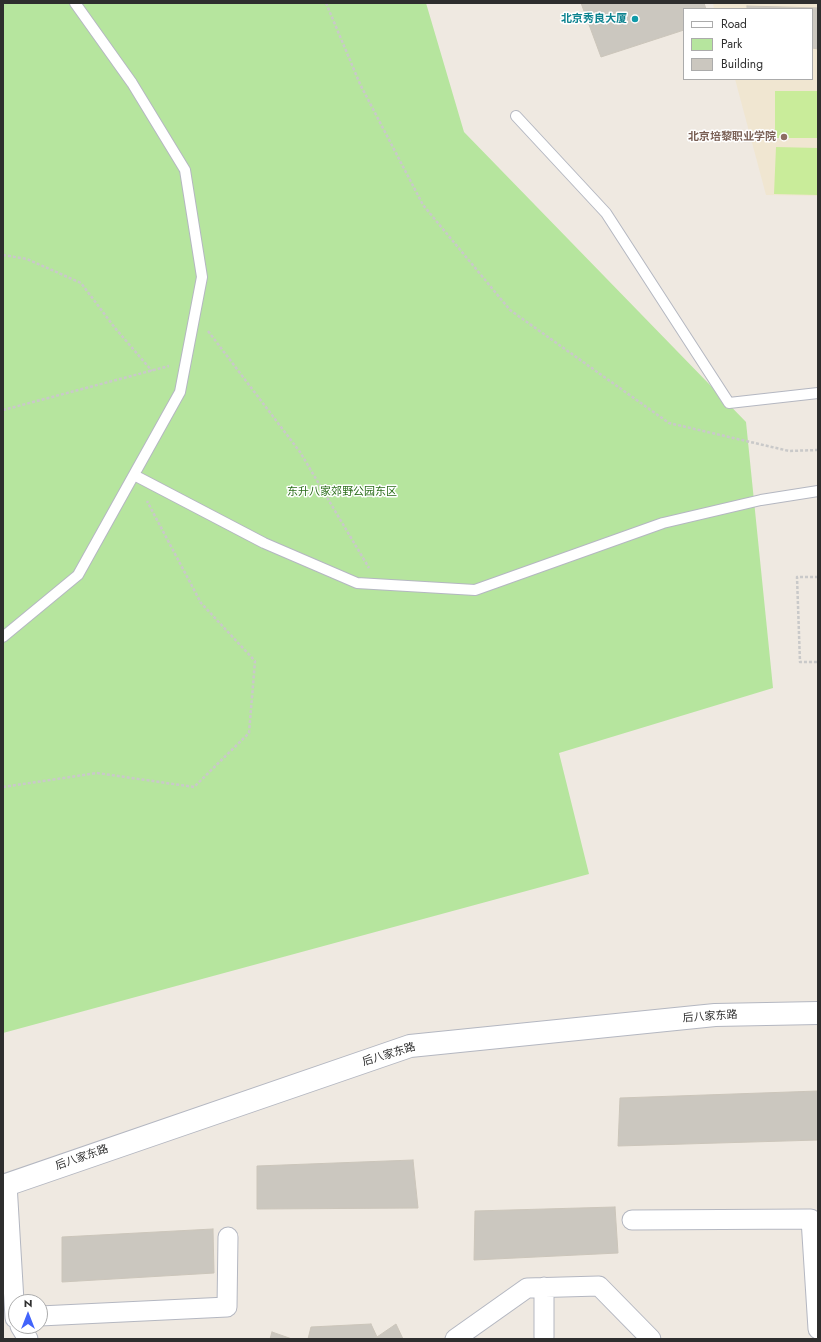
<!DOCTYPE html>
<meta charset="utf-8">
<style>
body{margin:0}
#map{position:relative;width:821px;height:1342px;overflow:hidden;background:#efe9e1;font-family:Jost,sans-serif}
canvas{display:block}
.frame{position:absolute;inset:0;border:4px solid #2e2e2e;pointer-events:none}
.legend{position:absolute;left:683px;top:8px;width:130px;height:72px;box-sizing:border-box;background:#fff;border:1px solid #ababab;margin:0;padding:5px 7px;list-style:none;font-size:12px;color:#2e2e2e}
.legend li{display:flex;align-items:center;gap:8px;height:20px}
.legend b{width:20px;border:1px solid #ababab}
.north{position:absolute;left:8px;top:1294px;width:40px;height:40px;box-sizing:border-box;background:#fff;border:1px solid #ababab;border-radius:50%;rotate:0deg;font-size:11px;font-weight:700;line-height:16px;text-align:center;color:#2e2e2e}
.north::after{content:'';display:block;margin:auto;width:14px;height:18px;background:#4264fb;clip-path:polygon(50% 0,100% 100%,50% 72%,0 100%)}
</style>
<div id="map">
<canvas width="821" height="1342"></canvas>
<div class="frame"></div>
<ul class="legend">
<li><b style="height:5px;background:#fff"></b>Road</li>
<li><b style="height:11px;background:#b6e59e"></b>Park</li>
<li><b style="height:11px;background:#cbc7bf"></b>Building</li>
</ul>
<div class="north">N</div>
</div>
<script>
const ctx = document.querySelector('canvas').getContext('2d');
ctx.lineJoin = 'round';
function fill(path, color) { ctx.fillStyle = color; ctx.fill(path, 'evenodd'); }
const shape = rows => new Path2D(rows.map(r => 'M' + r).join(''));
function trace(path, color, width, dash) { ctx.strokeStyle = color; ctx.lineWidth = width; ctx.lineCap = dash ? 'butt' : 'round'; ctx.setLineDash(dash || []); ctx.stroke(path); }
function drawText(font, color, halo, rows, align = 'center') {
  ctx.font = font + ' Jost,"Noto Sans SC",sans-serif'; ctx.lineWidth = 3; ctx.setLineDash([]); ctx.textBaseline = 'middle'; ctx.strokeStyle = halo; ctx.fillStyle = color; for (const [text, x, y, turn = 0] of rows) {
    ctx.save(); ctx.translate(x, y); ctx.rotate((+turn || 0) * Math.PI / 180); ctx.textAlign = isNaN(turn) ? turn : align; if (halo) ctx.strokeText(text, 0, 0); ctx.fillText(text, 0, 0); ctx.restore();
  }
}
const education = shape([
 [713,3,818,3,818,196,766,195,735,79,812,79,812,9,714,9]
]);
const green = shape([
 [3,3,426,3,464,132,746,422,773,688,559,753,589,874,3,1033]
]);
const pitch = shape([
 [775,91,818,91,818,138,775,138],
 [776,147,818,148,818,195,774,194]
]);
const building = shape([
 [581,3,704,3,706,9,684,9,684,30,601,57,581,3],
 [747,6,818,8,818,49,812,48,812,9,747,9,747,6],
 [818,1091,818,1140,618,1146,620,1098,818,1091],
 [413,1160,418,1208,257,1209,257,1166,413,1160],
 [615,1207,618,1253,474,1260,475,1211,615,1207],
 [213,1229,214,1273,62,1282,62,1237,213,1229],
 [371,1324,377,1337,396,1324,403,1339,308,1339,311,1327,371,1324],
 [272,1332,292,1339,270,1339,272,1332]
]);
const path = shape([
 [326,3,360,84,423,205,510,310,669,423,789,451,818,450],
 [3,255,27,259,81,283,115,328,152,371],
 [208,331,300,452,369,568],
 [3,410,169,366],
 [818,577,797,577,800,662,818,662],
 [3,787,97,773,194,787,249,733,255,661,201,603,147,501]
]);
const service = shape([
 [516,116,606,213,729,403,818,393],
 [134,475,264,543,357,583,475,590,663,523,761,500,818,491],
 [3,637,78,575,180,392,202,277,185,170,132,83,75,3]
]);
const minor = shape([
 [7,1184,15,1318,16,1318],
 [632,1220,811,1219,818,1329],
 [544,1287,544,1337],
 [40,1316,227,1307,228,1237],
 [20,1326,28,1339],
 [455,1339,527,1288,599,1286,651,1339]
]);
const tertiary = shape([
 [3,1186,410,1046,715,1015,818,1013]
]);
const markers = [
 [635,19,4,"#0f9aa8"],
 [784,137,4,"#8d6e63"]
];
const cultureNames = [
 ["北京秀良大厦",627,19]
];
const educationNames = [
 ["北京培黎职业学院",776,137]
];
const parkNames = [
 ["东升八家郊野公园东区",342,492]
];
const streetNames = [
 ["后八家东路",710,1017,-4],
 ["后八家东路",389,1055,-17],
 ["后八家东路",82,1158,-19]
];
fill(education, '#f0e6d1');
fill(green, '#b6e59e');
fill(pitch, '#c9ec9a');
fill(building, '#cbc7bf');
trace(building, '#cbc5ba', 1);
trace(service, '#b4b7c1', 12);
trace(minor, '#b4b7c1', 21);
trace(tertiary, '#b4b7c1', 24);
trace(path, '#c9c9c9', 2.5, [3, 2]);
trace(service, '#fff', 10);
trace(minor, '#fff', 19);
trace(tertiary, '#fff', 22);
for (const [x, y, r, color] of markers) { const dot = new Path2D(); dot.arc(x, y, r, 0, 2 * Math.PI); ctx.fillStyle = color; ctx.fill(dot); trace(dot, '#fff', 1.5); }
drawText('bold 11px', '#0d838f', '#fff', cultureNames, 'right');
drawText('bold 11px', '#785e54', '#fff', educationNames, 'right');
drawText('11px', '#2c6e1b', '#fff', parkNames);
drawText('11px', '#2e2e2e', '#fff', streetNames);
</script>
